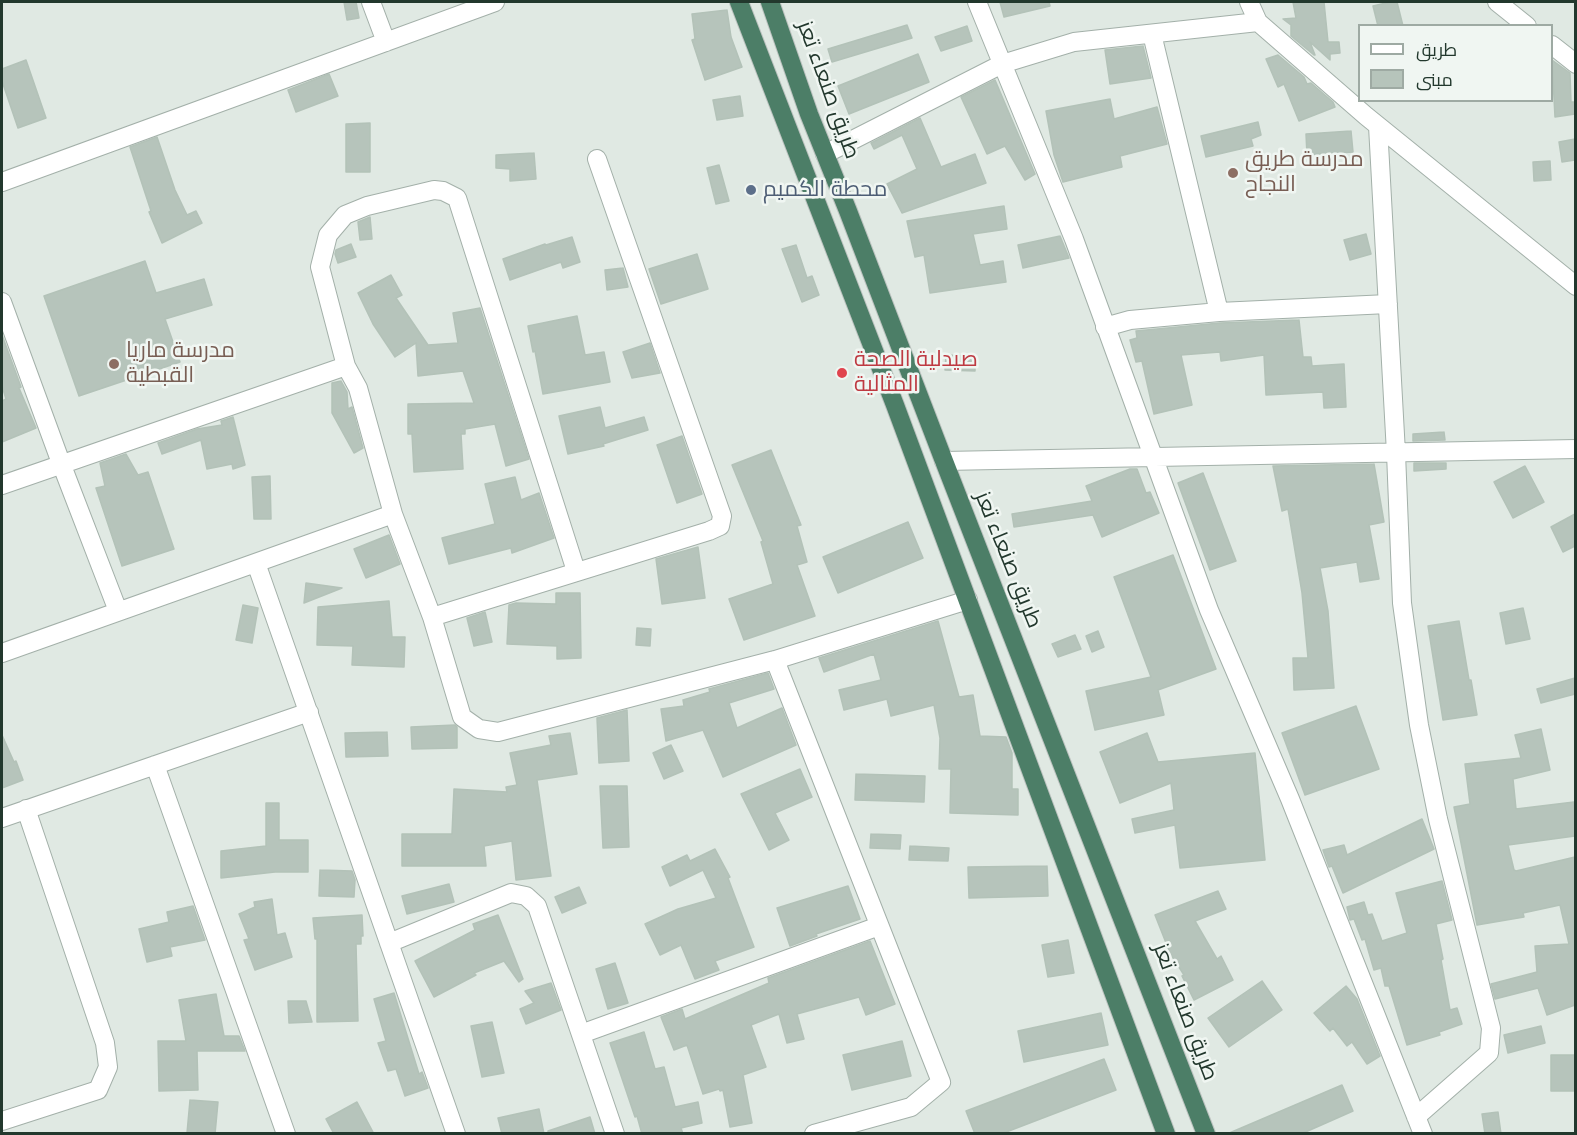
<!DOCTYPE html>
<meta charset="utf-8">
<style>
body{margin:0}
#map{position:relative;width:1577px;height:1135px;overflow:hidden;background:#e0e9e3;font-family:"Space Grotesk",Cairo,sans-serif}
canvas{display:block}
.frame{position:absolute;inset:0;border:3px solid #22382d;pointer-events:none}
.legend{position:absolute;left:1358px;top:24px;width:195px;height:78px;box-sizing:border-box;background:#f0f6f2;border:2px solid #9eaaa3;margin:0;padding:8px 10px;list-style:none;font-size:18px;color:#22382d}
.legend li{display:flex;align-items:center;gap:12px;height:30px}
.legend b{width:30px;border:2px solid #9eaaa3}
</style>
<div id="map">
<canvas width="1577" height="1135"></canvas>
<div class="frame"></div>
<ul class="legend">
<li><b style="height:8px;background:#fff"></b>طريق</li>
<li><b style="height:16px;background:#b6c4bb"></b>مبنى</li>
</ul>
</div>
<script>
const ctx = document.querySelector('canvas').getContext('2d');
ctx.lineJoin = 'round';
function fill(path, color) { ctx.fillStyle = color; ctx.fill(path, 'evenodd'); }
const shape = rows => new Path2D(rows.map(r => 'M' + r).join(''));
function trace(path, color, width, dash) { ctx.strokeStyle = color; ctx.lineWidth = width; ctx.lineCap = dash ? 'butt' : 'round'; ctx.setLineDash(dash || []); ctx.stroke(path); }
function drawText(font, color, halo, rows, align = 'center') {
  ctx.font = font + ' "Space Grotesk",Cairo,sans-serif'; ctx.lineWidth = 5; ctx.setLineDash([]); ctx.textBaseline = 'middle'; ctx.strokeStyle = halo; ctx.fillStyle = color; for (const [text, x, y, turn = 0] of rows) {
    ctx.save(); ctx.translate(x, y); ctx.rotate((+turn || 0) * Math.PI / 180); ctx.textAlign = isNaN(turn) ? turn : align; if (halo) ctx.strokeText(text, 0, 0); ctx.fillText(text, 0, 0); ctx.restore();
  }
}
const building = shape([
 [344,2,356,2,359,18,347,20,344,2],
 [1000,2,1049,2,1050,6,1004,17,1000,2],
 [1293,2,1324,2,1328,42,1339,42,1340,53,1330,54,1330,60,1310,42,1315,55,1314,55,1291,36,1291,25,1283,19,1296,18,1293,2],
 [1390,2,1397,2,1403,26,1378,26,1373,6,1390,2],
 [727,10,731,37,742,67,705,80,692,40,695,39,692,14,727,10],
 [907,25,912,38,832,62,828,49,907,25],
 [967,26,972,41,941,51,935,37,967,26],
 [1143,46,1151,78,1110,84,1105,50,1143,46],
 [918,54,929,82,849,114,838,86,918,54],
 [1278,55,1304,77,1307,84,1311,83,1333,102,1335,107,1299,121,1284,84,1278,87,1266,59,1278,55],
 [26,60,46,118,18,128,2,81,2,69,26,60],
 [1552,60,1570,73,1571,102,1575,102,1575,114,1555,117,1552,60],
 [329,74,338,96,296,112,288,90,329,74],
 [995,80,1035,174,1025,180,1005,146,987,154,961,97,995,80],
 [740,96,743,116,717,120,713,100,740,96],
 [1110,99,1114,119,1157,107,1167,144,1120,156,1122,167,1063,182,1054,155,1046,111,1110,99],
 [920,118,941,167,975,154,986,183,902,213,887,184,917,169,902,135,874,149,871,143,920,118],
 [1258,122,1261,135,1251,139,1253,146,1206,157,1201,136,1258,122],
 [370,123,370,172,346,172,346,124,370,123],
 [1351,131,1353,152,1307,155,1306,134,1351,131],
 [157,137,175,190,187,215,196,211,202,223,162,243,149,212,151,211,130,147,157,137],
 [1575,139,1575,160,1562,162,1559,142,1575,139],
 [534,153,536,179,510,181,510,169,496,168,496,155,534,153],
 [1550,161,1551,180,1534,181,1533,162,1550,161],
 [719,165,729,201,716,204,707,168,719,165],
 [1004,206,1007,229,973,234,980,265,1003,261,1006,282,930,293,924,255,915,257,907,221,1004,206],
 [370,217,372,239,360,240,358,222,370,217],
 [1366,234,1371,254,1350,260,1344,240,1366,234],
 [1060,236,1069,258,1023,268,1018,245,1060,236],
 [572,237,580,262,563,268,561,262,510,280,503,259,545,244,546,245,572,237],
 [351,244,356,257,338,263,335,254,336,250,351,244],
 [796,245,807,278,812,276,819,295,802,302,782,249,796,245],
 [697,254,708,289,661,304,649,269,697,254],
 [145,261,156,293,204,279,212,305,165,319,180,362,79,396,44,296,145,261],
 [623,268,628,287,607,290,605,270,623,268],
 [391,275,402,295,396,298,428,345,458,343,453,313,480,308,529,459,506,466,495,424,465,429,465,434,461,434,463,469,414,472,412,434,408,434,408,404,474,403,463,371,418,376,416,343,395,357,373,324,358,293,391,275],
 [577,316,585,355,604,352,610,382,543,394,535,351,533,352,528,326,577,316],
 [1299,320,1303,357,1311,357,1312,366,1344,364,1346,407,1324,408,1323,392,1266,395,1264,355,1221,361,1220,352,1181,355,1192,405,1154,414,1142,361,1136,362,1130,340,1137,338,1136,331,1220,323,1299,320],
 [2,335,21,387,19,388,36,428,2,442,2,401,6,399,2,386,2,335],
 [650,343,660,373,632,378,623,352,650,343],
 [946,355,975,356,975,371,945,370,946,355],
 [341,381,347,392,348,409,352,407,363,448,354,453,332,413,332,383,341,381],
 [600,407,605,428,644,417,648,430,603,444,604,446,568,454,559,416,600,407],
 [233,417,245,465,233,469,232,464,207,469,201,440,162,454,158,443,197,429,222,425,221,421,233,417],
 [1444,432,1445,440,1413,441,1413,434,1444,432],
 [682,436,702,494,677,503,657,445,682,436],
 [771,450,801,525,797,526,807,562,797,565,815,616,744,640,729,599,773,584,761,542,763,541,732,465,771,450],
 [126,454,138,475,148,472,174,549,122,566,96,488,105,486,100,463,126,454],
 [1414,463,1446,463,1446,469,1414,471,1414,463],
 [1374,464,1384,522,1369,525,1379,579,1360,582,1357,562,1320,568,1328,611,1334,688,1294,690,1293,658,1308,658,1302,593,1288,509,1282,511,1273,466,1374,464],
 [1525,466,1544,502,1513,518,1494,482,1525,466],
 [1130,469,1137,469,1146,493,1150,492,1159,513,1102,537,1093,515,1014,527,1012,514,1092,501,1086,486,1130,469],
 [1203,473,1236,561,1210,570,1178,483,1203,473],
 [270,476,271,519,254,519,252,477,270,476],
 [515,477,521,500,539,493,554,538,512,553,511,548,449,564,442,538,495,524,485,484,515,477],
 [1575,514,1575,546,1563,552,1551,527,1575,514],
 [908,522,923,558,838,593,823,557,908,522],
 [389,535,400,564,366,578,354,549,389,535],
 [698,547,705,598,662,604,656,559,698,547],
 [1173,555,1216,669,1158,690,1164,715,1095,730,1086,691,1151,677,1114,577,1173,555],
 [306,583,342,588,304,603,306,583],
 [556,593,580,593,581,658,557,659,557,646,507,644,509,605,516,603,556,604,556,593],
 [389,601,392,637,405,637,404,667,352,665,353,646,317,645,318,607,389,601],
 [243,605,258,608,252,643,236,640,243,605],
 [1523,608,1530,639,1506,644,1500,613,1523,608],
 [485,612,492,642,474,646,467,618,485,612],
 [938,621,959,697,973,695,980,736,1006,737,1012,753,1012,789,1018,789,1018,815,950,813,951,769,939,769,940,738,934,705,891,716,887,699,844,710,839,690,881,680,874,654,824,672,819,658,938,621],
 [1459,621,1469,680,1471,680,1477,715,1443,720,1428,626,1459,621],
 [637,628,651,629,650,646,636,645,637,628],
 [1098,631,1104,647,1092,652,1086,636,1098,631],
 [1075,635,1081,649,1058,657,1052,644,1075,635],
 [768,673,774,689,729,703,737,728,782,708,796,745,723,777,703,730,666,741,661,709,684,706,683,700,710,692,709,689,768,673],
 [1575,678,1575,694,1541,703,1537,689,1575,678],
 [1356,706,1379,769,1305,795,1282,733,1356,706],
 [627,710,629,761,599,763,597,718,627,710],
 [455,725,457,727,457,748,412,749,411,727,455,725],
 [1541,729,1550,770,1513,779,1516,809,1574,802,1575,836,1508,845,1514,870,1516,871,1575,857,1575,1005,1547,1015,1538,988,1495,999,1491,984,1537,972,1535,946,1569,944,1560,905,1523,913,1524,917,1477,925,1454,807,1470,804,1465,764,1521,758,1515,735,1541,729],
 [387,732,388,756,346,757,345,733,387,732],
 [570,733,577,774,537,780,551,876,516,880,512,841,484,846,486,866,402,866,402,834,452,834,454,789,507,792,506,787,517,785,510,753,551,745,549,736,570,733],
 [1147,733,1158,762,1255,753,1265,860,1180,868,1175,825,1135,833,1132,819,1174,810,1171,783,1120,803,1100,752,1147,733],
 [2,735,14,762,16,761,23,780,2,788,2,735],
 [671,745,683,771,664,779,653,753,671,745],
 [800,769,812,797,775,813,789,840,769,850,741,794,800,769],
 [856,774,925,776,924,802,855,800,856,774],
 [600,786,627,786,629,847,603,848,600,786],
 [266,803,279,803,279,840,308,840,308,872,275,872,221,878,221,851,266,846,266,803],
 [1422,819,1434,849,1343,893,1332,866,1329,867,1323,850,1344,845,1347,855,1422,819],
 [871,834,901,835,900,849,870,848,871,834],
 [910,846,949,848,948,861,909,860,910,846],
 [715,849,730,877,728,878,754,947,715,961,719,970,695,979,681,945,660,955,645,924,678,909,716,898,703,870,670,886,662,867,687,855,690,861,715,849],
 [1047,866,1048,896,969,898,968,867,1047,866],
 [320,870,352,871,355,880,354,897,319,896,320,870],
 [1442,881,1452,920,1436,924,1443,959,1441,960,1450,1010,1457,1008,1462,1024,1439,1032,1440,1035,1407,1045,1389,986,1385,986,1381,968,1374,970,1365,939,1362,940,1354,919,1350,920,1347,907,1364,902,1368,915,1372,914,1382,941,1407,933,1396,893,1442,881],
 [449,884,454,902,407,914,402,896,449,884],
 [848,886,860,919,816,934,817,936,790,946,777,908,848,886],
 [579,887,586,903,562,913,555,897,579,887],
 [1218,891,1226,909,1195,921,1217,959,1221,956,1233,980,1194,1000,1182,976,1184,975,1170,953,1155,915,1218,891],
 [272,899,277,935,285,933,292,957,255,970,244,940,249,939,239,914,255,907,254,902,272,899],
 [193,906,205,940,170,947,172,956,147,962,139,929,169,922,167,912,193,906],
 [362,915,363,936,361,936,361,944,356,944,358,1021,317,1022,317,939,315,939,313,918,362,915],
 [498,915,523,979,519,982,504,961,474,973,476,975,434,997,415,961,475,930,473,924,498,915],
 [1068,940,1074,973,1048,977,1042,945,1068,940],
 [870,941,895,1004,866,1015,859,997,797,1014,804,1039,787,1043,779,1014,751,1025,766,1067,743,1075,752,1123,730,1127,723,1090,720,1091,719,1089,703,1094,687,1045,674,1050,661,1017,682,1009,685,1019,769,983,768,978,870,941],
 [615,963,628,1003,608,1009,596,969,615,963],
 [1262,981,1282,1010,1229,1047,1208,1018,1262,981],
 [551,983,561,1010,526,1024,520,1009,534,1003,525,991,551,983],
 [1346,986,1357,999,1380,1056,1367,1064,1352,1042,1347,1046,1333,1028,1330,1031,1314,1013,1346,986],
 [394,993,419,1074,422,1072,428,1088,405,1096,396,1069,388,1071,378,1043,386,1041,374,999,394,993],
 [216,994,224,1036,239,1036,245,1051,197,1051,198,1090,159,1091,158,1041,186,1041,179,1000,216,994],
 [288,1001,306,1001,312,1022,289,1023,288,1001],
 [1101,1013,1108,1045,1024,1062,1018,1031,1101,1013],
 [492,1022,504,1073,482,1077,471,1026,492,1022],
 [1541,1026,1545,1043,1508,1053,1504,1035,1541,1026],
 [644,1032,655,1069,664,1067,675,1107,698,1102,702,1123,681,1128,683,1134,642,1134,637,1116,635,1117,610,1043,644,1032],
 [902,1041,911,1076,852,1090,843,1055,902,1041],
 [1551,1055,1575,1055,1575,1091,1551,1091,1551,1055],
 [1104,1059,1116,1090,1001,1134,975,1134,966,1111,1104,1059],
 [1342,1085,1353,1111,1301,1134,1227,1134,1342,1085],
 [190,1100,218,1102,215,1134,187,1133,190,1100],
 [357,1102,374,1134,334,1134,326,1119,357,1102],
 [539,1109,544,1134,502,1134,498,1118,539,1109],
 [1498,1112,1501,1134,1485,1134,1482,1114,1498,1112],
 [590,1117,595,1134,548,1134,548,1131,590,1117]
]);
const minor = shape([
 [371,2,386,42],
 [977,2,1074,239,1209,610,1290,799,1423,1134],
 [1249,2,1258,22,1366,116,1576,286],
 [1497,2,1527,26],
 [1152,34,1219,312],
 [1552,45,1576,64],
 [1378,126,1396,453,1402,603,1419,725,1438,819,1491,1028,1489,1053,1416,1117],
 [825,154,1002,64,1074,42,1258,22],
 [2,182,495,2],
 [2,302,61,463,118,611],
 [1105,327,1130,320,1219,312,1388,304],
 [944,461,1576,449],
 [2,485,346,366],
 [256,563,456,1134],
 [576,571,457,198,443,191,434,190,367,206,345,215,328,235,320,267,346,366,358,388,393,514,432,617,462,717,479,729,498,732,775,660,968,600],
 [432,617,709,531,720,526,722,516,597,159],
 [2,653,393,514],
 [775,660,941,1082,911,1107,814,1134],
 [155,765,286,1134],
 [2,818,309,712],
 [389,943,511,893,526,896,537,906,615,1134],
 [581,1034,879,926],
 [2,1121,98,1090,108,1067,105,1043,26,809]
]);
const trunk = shape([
 [739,2,895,405,1166,1134],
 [770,2,809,114,848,211,944,461,1206,1134]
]);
const markers = [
 [1233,173,6,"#8d6e63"],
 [751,190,6,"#5c6f8a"],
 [114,364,6,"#8d6e63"],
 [842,373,6,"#e0444e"]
];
const streetNames = [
 ["طريق صنعاء تعز",828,90,70],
 ["طريق صنعاء تعز",1008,560,68],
 ["طريق صنعاء تعز",1185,1012,69]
];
const educationNames = [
 ["مدرسة طريق",1245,160],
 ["النجاح",1245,185],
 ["مدرسة ماريا",126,351],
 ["القبطية",126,376]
];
const serviceNames = [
 ["محطة الكميم",763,190]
];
const healthNames = [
 ["صيدلية الصحة",854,360],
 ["المثالية",854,385]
];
fill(building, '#b6c4bb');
trace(building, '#b3c2b8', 1.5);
trace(minor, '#a3b0a9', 20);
trace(trunk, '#bdc3c0', 20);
trace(minor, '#fff', 18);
trace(trunk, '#4c7e67', 18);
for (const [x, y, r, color] of markers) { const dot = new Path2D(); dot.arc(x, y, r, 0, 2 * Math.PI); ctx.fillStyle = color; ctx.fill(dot); trace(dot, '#f0f6f2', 2); }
drawText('22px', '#22382d', '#f0f6f2', streetNames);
drawText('22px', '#785e54', '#f0f6f2', educationNames, 'left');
drawText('22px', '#4e5e75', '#f0f6f2', serviceNames, 'left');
drawText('22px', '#be3a42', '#f0f6f2', healthNames, 'left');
</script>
